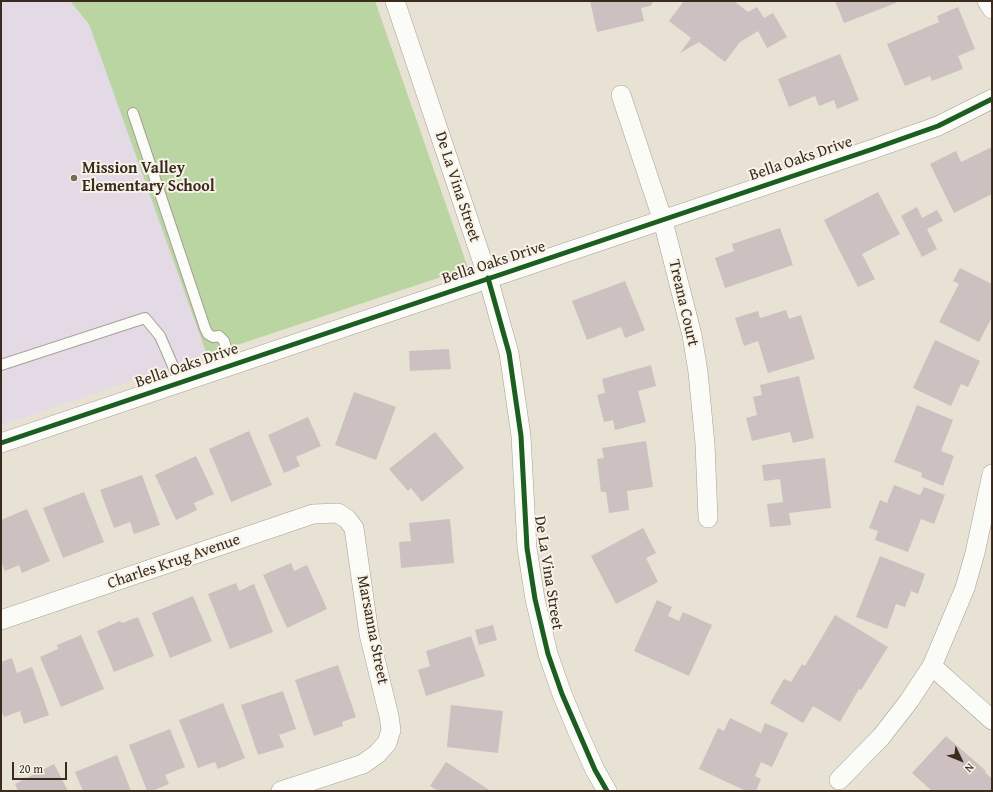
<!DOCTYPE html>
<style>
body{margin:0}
#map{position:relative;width:993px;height:792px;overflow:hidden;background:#e7e2d3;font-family:"Gentium Book Plus",serif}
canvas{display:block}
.frame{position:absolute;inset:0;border:2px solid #3b2a1e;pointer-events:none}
.north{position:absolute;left:941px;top:740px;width:40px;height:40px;-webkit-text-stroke:3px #f7f3e8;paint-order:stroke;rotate:133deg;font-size:11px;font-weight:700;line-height:16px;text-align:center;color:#3b2a1e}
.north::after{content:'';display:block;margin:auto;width:14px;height:18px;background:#3b2a1e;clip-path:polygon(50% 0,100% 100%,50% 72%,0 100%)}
.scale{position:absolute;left:12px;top:762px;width:55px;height:18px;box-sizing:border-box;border:2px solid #3b2a1e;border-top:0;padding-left:5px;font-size:12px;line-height:14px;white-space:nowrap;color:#3b2a1e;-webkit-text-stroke:3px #f7f3e8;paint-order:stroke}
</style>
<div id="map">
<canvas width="993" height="792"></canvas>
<div class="frame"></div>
<div class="north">N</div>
<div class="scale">20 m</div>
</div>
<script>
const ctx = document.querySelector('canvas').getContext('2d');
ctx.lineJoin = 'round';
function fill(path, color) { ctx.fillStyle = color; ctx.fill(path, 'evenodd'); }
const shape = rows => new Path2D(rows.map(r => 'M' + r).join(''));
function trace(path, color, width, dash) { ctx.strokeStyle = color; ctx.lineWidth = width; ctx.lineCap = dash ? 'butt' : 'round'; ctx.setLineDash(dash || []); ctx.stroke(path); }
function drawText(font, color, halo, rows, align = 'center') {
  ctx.font = font + ' "Gentium Book Plus",serif'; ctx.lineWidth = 4; ctx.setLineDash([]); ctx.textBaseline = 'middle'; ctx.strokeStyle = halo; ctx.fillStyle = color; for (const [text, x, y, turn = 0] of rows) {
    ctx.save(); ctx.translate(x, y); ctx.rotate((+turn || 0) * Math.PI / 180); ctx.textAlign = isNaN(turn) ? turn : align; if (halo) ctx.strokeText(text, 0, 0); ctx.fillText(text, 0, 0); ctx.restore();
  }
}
const built = shape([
 [1,1,87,1,207,355,1,425]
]);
const green = shape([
 [70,1,375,1,468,268,207,355,89,24]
]);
const building = shape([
 [590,1,654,1,650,6,641,8,644,21,597,32],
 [684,1,734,1,748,12,757,7,764,18,773,13,787,37,767,48,758,31,740,42,725,62,699,42,680,53,691,38,669,21],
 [835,1,895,1,896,3,844,23],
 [958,7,975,49,958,56,963,69,932,81,930,76,905,86,887,44,939,22,937,16],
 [840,54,859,100,837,109,834,100,819,106,815,96,789,107,778,79],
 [992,147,992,194,954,213,930,164,956,151,961,162],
 [878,192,900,234,862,254,875,279,858,287,824,220],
 [917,207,922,218,937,210,943,221,927,229,937,249,922,257,901,216],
 [780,228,793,265,725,288,715,258,734,251,732,244],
 [960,268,992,284,992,317,979,342,939,322,959,284,953,281],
 [625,281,645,330,625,338,621,327,587,340,572,301],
 [786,310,789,319,801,315,815,359,768,373,758,341,744,346,735,318,758,311,760,318],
 [935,340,980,361,968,387,961,384,951,406,913,388],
 [449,349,451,369,410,371,409,351],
 [651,365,656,386,638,391,646,422,615,430,613,420,604,422,597,395,605,393,602,379],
 [799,376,814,438,793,443,790,432,752,441,746,418,757,415,753,397,762,395,760,385],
 [354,392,396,407,376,460,335,445],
 [917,405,953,420,941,451,954,456,943,486,921,477,922,473,894,462],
 [308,417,321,446,296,457,300,466,284,473,268,435],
 [249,431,272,485,231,502,209,449],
 [435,432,464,468,422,502,411,488,408,491,389,469],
 [646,441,653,487,627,491,629,510,609,513,606,492,601,492,597,459,604,458,602,448],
 [196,456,214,494,194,503,197,510,176,520,155,475],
 [825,458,831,508,789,513,791,525,770,527,767,504,783,502,780,479,764,481,762,465],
 [142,475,160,525,134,534,130,522,114,528,100,490],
 [894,485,920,495,924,487,945,495,934,524,921,519,908,552,875,540,878,531,869,528,880,500,887,503],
 [84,492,104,542,63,558,43,508],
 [27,509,50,561,22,573,19,565,5,571,1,561,1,520],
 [450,519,454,563,401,568,399,542,411,541,409,523],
 [643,528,656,553,646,558,658,582,616,604,591,556],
 [880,556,925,574,918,594,911,591,905,607,896,604,887,629,856,617],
 [291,563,294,571,307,565,327,609,287,628,263,575],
 [236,583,239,591,254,584,273,632,230,649,208,594],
 [193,596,212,641,170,658,152,613],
 [657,600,672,607,668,616,679,621,683,612,712,625,689,676,634,651],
 [835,615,888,647,861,690,859,689,840,722,813,706,803,723,770,703,784,679,791,682,802,664,805,666],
 [138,617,154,656,114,672,97,631,120,621,122,623],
 [493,625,497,640,479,645,475,630],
 [81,635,104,689,61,707,40,657,58,649,57,645],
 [471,636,485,676,426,696,418,670,430,666,426,651],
 [12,658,17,673,32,667,49,715,24,724,20,711,4,717,1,709,1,662],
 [338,665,356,717,342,722,343,726,314,736,295,680],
 [283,691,296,729,279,735,284,747,258,755,241,705],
 [223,703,245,758,218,769,215,762,198,768,179,720],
 [451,705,503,711,498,753,447,747],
 [730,718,761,733,765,723,788,733,772,767,761,762,755,776,761,779,756,791,746,791,699,769,718,728,724,731],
 [170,729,185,767,165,775,169,784,152,791,147,791,129,745],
 [946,736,986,771,985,772,992,779,992,791,932,791,912,773],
 [117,755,131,791,83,791,75,772],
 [446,762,491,791,438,791,430,786],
 [54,764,68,791,18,791,15,784]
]);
const service = shape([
 [133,113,205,328,208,334,213,337,219,336,224,341,231,365],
 [1,365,145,318,160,336,180,382]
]);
const minor = shape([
 [395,1,488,278,509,353,521,436,527,548,535,599,548,654,562,694,577,730,595,770,607,791],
 [987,1,992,9],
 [621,95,663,221,692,335,698,372,705,444,708,518],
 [1,443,873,149,938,126,992,99],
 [1,620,313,514,338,513,347,519,354,528,369,634,389,716,391,730,387,743,377,754,363,764,281,791],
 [932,666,992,720],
 [839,780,881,737,909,701,932,666,965,588,975,553,992,474]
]);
const cycleway = shape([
 [488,278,509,353,521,436,527,548,535,599,548,654,562,694,595,770,607,791],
 [1,443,873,149,938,126,992,99]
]);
const markers = [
 [74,178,4,"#776a5d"]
];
const streetNames = [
 ["Bella Oaks Drive",801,159,-19],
 ["De La Vina Street",457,187,72],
 ["Bella Oaks Drive",494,263,-18],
 ["Treana Court",683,303,77],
 ["Bella Oaks Drive",187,366,-19],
 ["Charles Krug Avenue",174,562,-19],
 ["De La Vina Street",548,573,81],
 ["Marsanna Street",372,630,79]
];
const poiNames = [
 ["Mission Valley",82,169],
 ["Elementary School",82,187]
];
fill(built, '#e3dae5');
fill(green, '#bbd5a2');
fill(building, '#ccc0c1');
trace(service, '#a6a196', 12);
trace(minor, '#a6a196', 20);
trace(service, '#fbfbf8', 10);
trace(minor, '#fbfbf8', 19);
trace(cycleway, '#1b5e20', 5);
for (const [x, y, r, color] of markers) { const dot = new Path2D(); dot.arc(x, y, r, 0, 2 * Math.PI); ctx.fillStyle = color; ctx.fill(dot); trace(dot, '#f7f3e8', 1.5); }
drawText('16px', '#3b2a1e', '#f7f3e8', streetNames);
drawText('bold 16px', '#3b2a1e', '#f7f3e8', poiNames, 'left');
</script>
